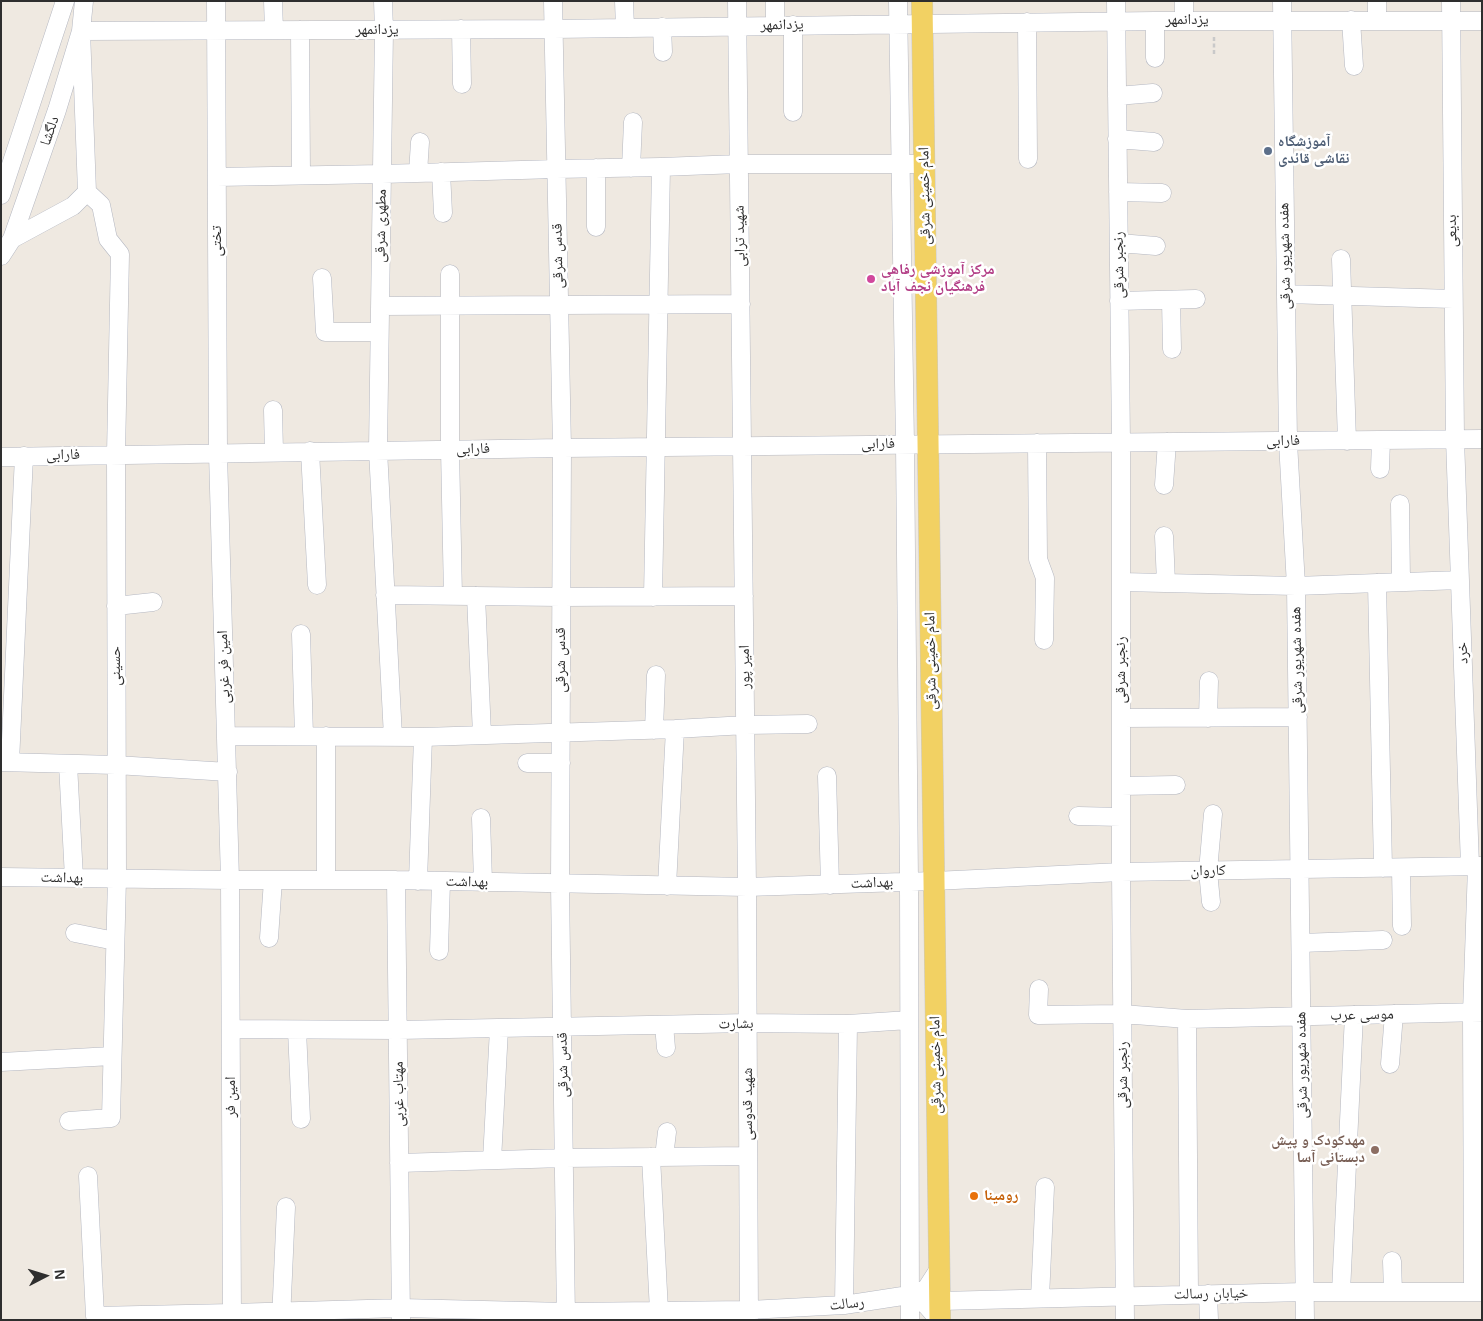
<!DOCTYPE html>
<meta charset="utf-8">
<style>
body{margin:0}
#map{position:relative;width:1483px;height:1321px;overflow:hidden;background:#efe9e1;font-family:Helvetica,sans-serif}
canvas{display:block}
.frame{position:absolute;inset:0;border:2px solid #2e2e2e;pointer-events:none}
.north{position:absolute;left:20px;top:1251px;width:50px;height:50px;-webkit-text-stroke:4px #fff;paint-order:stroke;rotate:85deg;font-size:14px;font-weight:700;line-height:20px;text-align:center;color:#2e2e2e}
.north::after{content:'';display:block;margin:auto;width:18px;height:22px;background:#2e2e2e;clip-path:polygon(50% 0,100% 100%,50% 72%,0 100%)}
</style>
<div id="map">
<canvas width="1483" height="1321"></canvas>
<div class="frame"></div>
<div class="north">N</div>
</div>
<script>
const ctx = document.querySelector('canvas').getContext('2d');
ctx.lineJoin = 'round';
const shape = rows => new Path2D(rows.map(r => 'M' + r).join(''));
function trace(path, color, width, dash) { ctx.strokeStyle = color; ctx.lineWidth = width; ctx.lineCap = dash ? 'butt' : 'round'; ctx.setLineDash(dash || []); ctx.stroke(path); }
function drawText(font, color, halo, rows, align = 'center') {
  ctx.font = font + ' Helvetica,"Noto Naskh Arabic",sans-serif'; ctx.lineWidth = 5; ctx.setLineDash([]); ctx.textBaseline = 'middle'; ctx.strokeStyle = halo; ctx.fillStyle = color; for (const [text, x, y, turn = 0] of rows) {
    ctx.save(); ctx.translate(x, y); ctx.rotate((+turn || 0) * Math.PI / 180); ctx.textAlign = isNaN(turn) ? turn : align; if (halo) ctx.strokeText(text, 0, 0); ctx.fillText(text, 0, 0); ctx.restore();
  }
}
const path = shape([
 [1214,37,1214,56]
]);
const minor = shape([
 [216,1,218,453,230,880,232,1320],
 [273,1,274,30],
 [383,1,384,30,378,450,393,737],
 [553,1,562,448,560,884,566,1320],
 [624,1,625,28],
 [737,1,747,887,749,1320],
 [775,1,775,25],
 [898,1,905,444,909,882,910,1320],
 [1116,1,1121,443,1121,872,1125,1320],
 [1184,1,1184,20],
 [1282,1,1288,442,1296,586,1305,1320],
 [1451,1,1455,439,1470,866],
 [1351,20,1354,66],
 [1377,21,1377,1],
 [1027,22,1028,159],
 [662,27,663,52],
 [461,29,462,84],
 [300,30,301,175],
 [1155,58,1155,21],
 [1117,96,1153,93],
 [793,112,793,25],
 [1117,139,1154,142],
 [596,168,596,227],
 [631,168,633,122],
 [441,172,443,213],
 [418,173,420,142],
 [217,177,382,174,556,169,661,167,739,164,914,164],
 [1118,192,1162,193],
 [1,195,65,1],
 [12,239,73,206,87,192,81,31,553,29,1155,21,1482,21],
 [1119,243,1156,246],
 [1,256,12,239,57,110,81,31,84,1],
 [1341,259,1347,441],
 [450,274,450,449,453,596],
 [322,278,325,332,379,332],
 [1286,294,1453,299],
 [1171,300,1172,349],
 [1119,301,1196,299],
 [380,306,741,304],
 [273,410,274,452],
 [1037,443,1038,559,1045,578,1044,640],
 [310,451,317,585],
 [1,457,562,448,1482,439],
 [1380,469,1381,440],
 [1164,485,1167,442],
 [1400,504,1401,582],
 [1164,536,1166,583],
 [1121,582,1296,586,1460,580],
 [1377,583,1383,868],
 [385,595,561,597,744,596],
 [476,596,482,735],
 [653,597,661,167],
 [116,606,153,602],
 [301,634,304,736],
 [1121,718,1298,717],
 [1208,718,1209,681],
 [654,730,656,675],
 [226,736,423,737,675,729,746,725,808,724],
 [1,762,116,765,228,772],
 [10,762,24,456],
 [527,763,561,763],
 [68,764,74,878],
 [827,776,830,885],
 [1121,786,1176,785],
 [1078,816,1121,817],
 [481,818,483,882],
 [1401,868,1402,926],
 [1,877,230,880,396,880,747,887,934,881,1121,872,1482,866],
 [326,880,326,736],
 [396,880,401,1320],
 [418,881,423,737],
 [667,886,675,729],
 [1211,902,1208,871,1213,814],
 [75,933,115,941],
 [269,938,273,880],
 [1301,943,1383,940],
 [439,951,441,881],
 [1039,989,1038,1015,1122,1014,1187,1019,1482,1012],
 [1187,1019,1189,1295],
 [664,1025,666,1048],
 [231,1029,398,1030,748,1023,848,1024,909,1020],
 [297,1030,301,1119],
 [1,1062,112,1056],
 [1390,1064,1394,1014],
 [69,1121,111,1118,117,878,116,454,120,254,108,239,101,205,87,192],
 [651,1157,659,1311],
 [664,1157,667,1132],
 [492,1160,499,1029],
 [399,1163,564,1158,748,1156],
 [88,1176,95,1316,232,1313,401,1308,566,1312,749,1310,844,1305,909,1295,926,1289,939,1269],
 [1392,1261,1393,1292],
 [1341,1292,1354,1015],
 [1473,1292,1472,1013,1477,866],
 [1208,1294,1209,1320],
 [909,1295,926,1305,939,1320],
 [1040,1298,1045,1187],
 [940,1301,1304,1292,1482,1292],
 [844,1305,848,1024],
 [281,1320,286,1207]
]);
const major = shape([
 [922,1,940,1320]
]);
const markers = [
 [1268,151,5,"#5c6f8a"],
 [871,279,5,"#d1479c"],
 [1375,1150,5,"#8d6e63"],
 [974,1196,5,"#e8710a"]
];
const streetNames = [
 ["یزدانمهر",1187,20],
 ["یزدانمهر",782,25,-1],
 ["یزدانمهر",377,30],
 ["دلگشا",50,131,-71],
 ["امام خمینی شرقی",925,196,-91],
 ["مطهری شرقی",381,226,-89],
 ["بدیعی",1452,231,-91],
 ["شهید ترابی",740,236,-91],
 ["تختی",217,241,-90],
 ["قدس شرقی",558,256,-91],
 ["هفده شهریور شرقی",1285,256,-91],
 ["رنجبر شرقی",1119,265,-91],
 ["فارابی",1283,441,-1],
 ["فارابی",878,444,-1],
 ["فارابی",473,449,-1],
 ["فارابی",63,455,-1],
 ["خرد",1463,653,-92],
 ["قدس شرقی",561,660,-90],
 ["هفده شهریور شرقی",1297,660,-91],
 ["امام خمینی شرقی",931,661,-91],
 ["حسینی",116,666,-90],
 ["امین فر غربی",224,667,-92],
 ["امیر پور",745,667,-91],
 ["رنجبر شرقی",1121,670,-90],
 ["کاروان",1208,871,-1],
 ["بهداشت",62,878,1],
 ["بهداشت",467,882,1],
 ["بهداشت",872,883,-2],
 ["موسی عرب",1362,1015,-1],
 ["بشارت",736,1024,-1],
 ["قدس شرقی",563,1065,-91],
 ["امام خمینی شرقی",936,1065,-91],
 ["هفده شهریور شرقی",1302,1065,-91],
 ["رنجبر شرقی",1123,1075,-90],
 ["مهتاب غربی",399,1094,-91],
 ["امین فر",231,1097,-90],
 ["شهید قدوسی",748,1104,-90],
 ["خیابان رسالت",1211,1294,-1],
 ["رسالت",847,1304,-6]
];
const serviceNames = [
 ["آموزشگاه",1278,142],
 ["نقاشی قائدی",1278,159]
];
const hotelNames = [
 ["مرکز آموزشی رفاهی",881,270],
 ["فرهنگیان نجف آباد",881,287]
];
const educationNames = [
 ["مهدکودک و پیش",1365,1141],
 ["دبستانی آسا",1365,1158]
];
const foodNames = [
 ["رومینا",984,1196]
];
trace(minor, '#b4b7c1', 19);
trace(major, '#c9c9c9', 22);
trace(path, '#c9c9c9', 2.5, [4, 2.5]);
trace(minor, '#fff', 18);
trace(major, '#f2d163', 21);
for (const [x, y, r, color] of markers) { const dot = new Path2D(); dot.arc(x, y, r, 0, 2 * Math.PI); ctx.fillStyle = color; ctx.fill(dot); trace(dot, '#fff', 2); }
drawText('15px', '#2e2e2e', '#fff', streetNames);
drawText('bold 15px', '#4e5e75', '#fff', serviceNames, 'left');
drawText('bold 15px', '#b23c85', '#fff', hotelNames, 'left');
drawText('bold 15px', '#785e54', '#fff', educationNames, 'right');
drawText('bold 15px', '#c56008', '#fff', foodNames, 'left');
</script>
